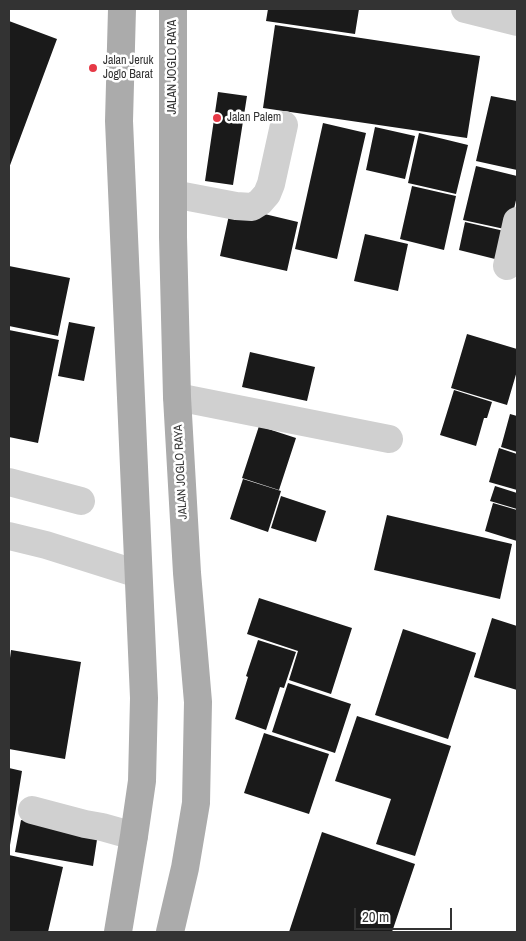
<!DOCTYPE html>
<style>
body{margin:0}
#map{position:relative;width:526px;height:941px;overflow:hidden;background:#fff;font-family:"Archivo Narrow",sans-serif}
canvas{display:block}
.frame{position:absolute;inset:0;border:10px solid #333;pointer-events:none}
.scale{position:absolute;left:354px;top:908px;width:98px;height:22px;box-sizing:border-box;border:2px solid #333;border-top:0;padding-left:6px;font-size:15px;line-height:18px;white-space:nowrap;color:#333;-webkit-text-stroke:4px #fff;paint-order:stroke}
</style>
<div id="map">
<canvas width="526" height="941"></canvas>
<div class="frame"></div>
<div class="scale">20 m</div>
</div>
<script>
const ctx = document.querySelector('canvas').getContext('2d');
ctx.lineJoin = 'round';
function fill(path, color) { ctx.fillStyle = color; ctx.fill(path, 'evenodd'); }
const shape = rows => new Path2D(rows.map(r => 'M' + r).join(''));
function trace(path, color, width, dash) { ctx.strokeStyle = color; ctx.lineWidth = width; ctx.lineCap = dash ? 'butt' : 'round'; ctx.setLineDash(dash || []); ctx.stroke(path); }
function drawText(font, color, halo, rows, align = 'center') {
  ctx.font = font + ' "Archivo Narrow",sans-serif'; ctx.lineWidth = 5; ctx.setLineDash([]); ctx.textBaseline = 'middle'; ctx.strokeStyle = halo; ctx.fillStyle = color; for (const [text, x, y, turn = 0] of rows) {
    ctx.save(); ctx.translate(x, y); ctx.rotate((+turn || 0) * Math.PI / 180); ctx.textAlign = isNaN(turn) ? turn : align; if (halo) ctx.strokeText(text, 0, 0); ctx.fillText(text, 0, 0); ctx.restore();
  }
}
const building = shape([
 [268,9,359,9,355,34,266,21],
 [9,21,57,39,9,168],
 [275,25,480,56,467,138,263,108],
 [218,92,247,96,233,185,205,181],
 [491,96,517,101,517,170,476,161],
 [323,123,366,133,337,259,295,249],
 [375,127,415,136,405,179,366,170],
 [419,133,468,145,456,194,408,183],
 [476,166,517,176,517,196,509,230,463,220],
 [412,186,456,196,444,250,400,239],
 [231,206,298,222,287,271,220,256],
 [465,222,513,233,507,262,459,250],
 [365,234,408,244,398,291,354,281],
 [9,266,70,278,58,336,9,326],
 [69,322,95,327,84,381,58,376],
 [9,330,59,340,38,443,9,437],
 [467,334,517,349,517,371,507,405,451,388],
 [250,352,315,367,307,401,242,387],
 [454,390,492,402,487,418,484,418,476,446,440,435],
 [510,414,517,416,517,452,501,447],
 [259,426,296,438,279,490,242,478],
 [499,448,517,454,517,490,489,482],
 [243,479,281,491,268,532,230,519],
 [495,486,517,493,517,509,490,501],
 [281,496,326,511,316,542,271,528],
 [493,503,517,510,517,541,485,531],
 [387,515,512,544,500,599,374,570],
 [259,598,352,628,331,694,289,680,298,651,247,634],
 [492,618,517,626,517,690,474,677],
 [403,629,476,653,448,739,375,715],
 [258,640,296,652,284,688,280,687,266,730,235,719,248,677,246,676],
 [11,650,81,662,65,759,9,749,9,666],
 [288,683,351,704,335,753,272,732],
 [357,716,451,746,415,856,376,844,391,799,335,781],
 [264,733,329,754,309,814,244,793],
 [9,768,22,771,10,845,9,845],
 [21,820,98,833,93,866,15,852],
 [322,832,415,864,392,932,289,932],
 [9,855,63,867,48,932,9,932]
]);
const minor = shape([
 [465,9,517,22],
 [173,194,236,206,252,207,260,202,267,194,271,184,284,125],
 [507,266,517,221],
 [177,397,389,439],
 [9,482,81,501],
 [9,536,46,545,138,574],
 [32,810,85,824,102,827,134,836]
]);
const major = shape([
 [118,932,134,836,142,781,144,698,119,121,122,9],
 [170,932,185,868,196,803,198,702,187,573,177,397,173,237,173,9]
]);
const markers = [
 [93,68,5,"#e63946"],
 [217,118,5,"#e63946"]
];
const poiNames = [
 ["Jalan Jeruk",103,61],
 ["Joglo Barat",103,75],
 ["Jalan Palem",227,118]
];
const streetNames = [
 ["JALAN JOGLO RAYA",173,67,-90],
 ["JALAN JOGLO RAYA",181,472,-93]
];
fill(building, '#1a1a1a');
trace(minor, '#d0d0d0', 28);
trace(major, '#ababab', 28);
for (const [x, y, r, color] of markers) { const dot = new Path2D(); dot.arc(x, y, r, 0, 2 * Math.PI); ctx.fillStyle = color; ctx.fill(dot); trace(dot, '#fff', 2); }
drawText('12px', '#333', '#fff', poiNames, 'left');
drawText('12px', '#333', '#fff', streetNames);
</script>
